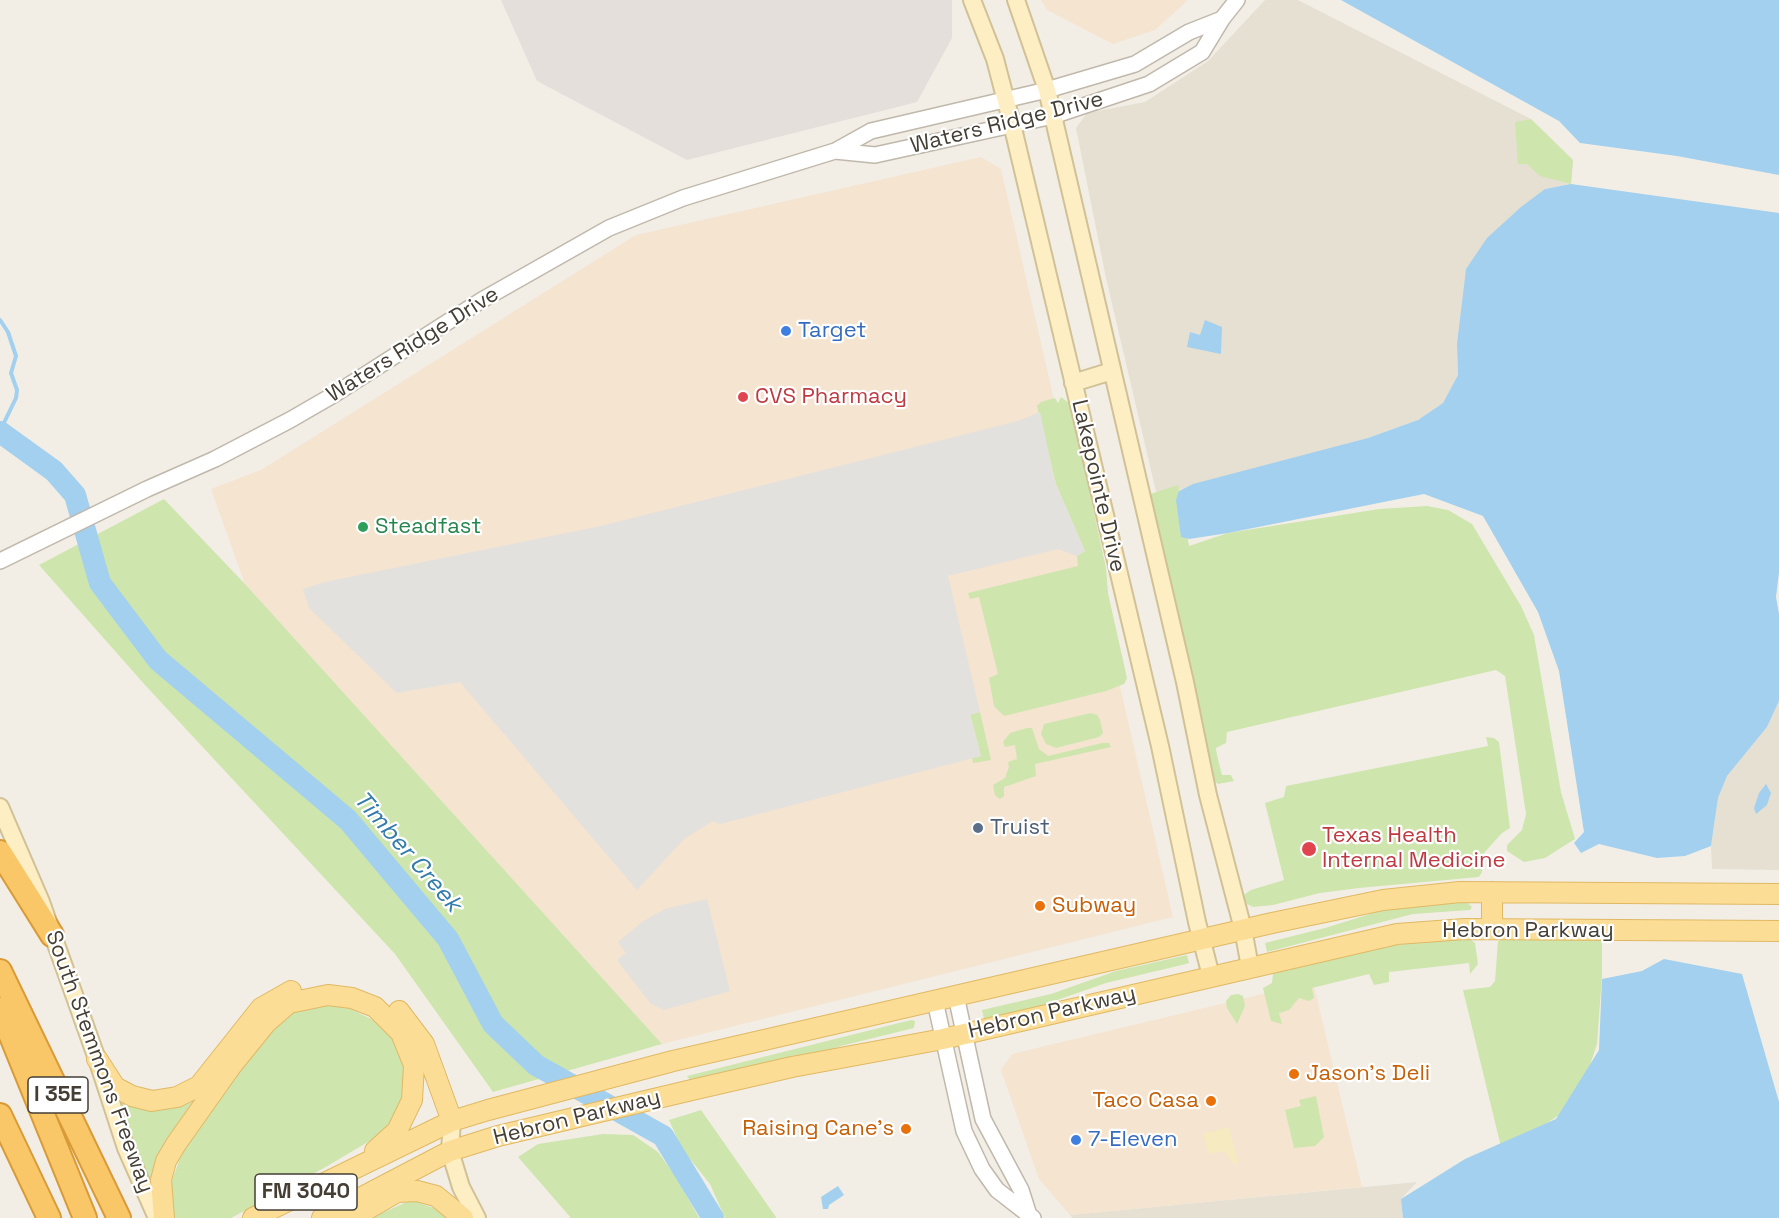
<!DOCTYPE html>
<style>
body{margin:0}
canvas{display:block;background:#f2eee5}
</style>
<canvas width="1779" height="1218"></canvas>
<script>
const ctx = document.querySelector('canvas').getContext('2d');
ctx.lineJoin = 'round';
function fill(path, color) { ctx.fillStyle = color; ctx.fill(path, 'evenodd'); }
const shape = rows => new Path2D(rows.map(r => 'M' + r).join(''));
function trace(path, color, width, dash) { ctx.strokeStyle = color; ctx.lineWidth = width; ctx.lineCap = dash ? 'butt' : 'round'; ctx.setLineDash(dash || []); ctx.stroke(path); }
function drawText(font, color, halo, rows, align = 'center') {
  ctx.font = font + ' "Space Grotesk",sans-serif'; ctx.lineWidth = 4.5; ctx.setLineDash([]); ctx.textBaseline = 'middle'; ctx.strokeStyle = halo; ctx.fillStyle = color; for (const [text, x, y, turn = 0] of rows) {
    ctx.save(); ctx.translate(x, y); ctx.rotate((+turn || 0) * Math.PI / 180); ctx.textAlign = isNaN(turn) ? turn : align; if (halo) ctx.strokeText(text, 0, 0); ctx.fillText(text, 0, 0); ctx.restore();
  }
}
const residential = shape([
 [1265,0,1298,0,1531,119,1573,160,1571,184,1545,189,1463,311,1457,344,1458,375,1443,403,1418,420,1368,438,1157,496,1106,278,1076,128,1087,113,1145,102,1208,61],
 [1779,701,1779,870,1712,869,1711,846,1718,798,1727,776,1767,727],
 [1417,1182,1401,1199,1403,1218,1073,1218,1070,1215]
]);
const commercial = shape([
 [1041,0,1188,0,1155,30,1113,44,1047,10],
 [981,157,1001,169,1173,917,662,1044,245,584,211,489,261,470,636,235],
 [1313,982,1362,1187,1070,1215,1039,1179,1001,1070,1012,1054]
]);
const industrial = shape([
 [501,0,952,0,952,38,917,102,687,160,537,81]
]);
const green = shape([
 [1531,119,1573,160,1571,184,1540,176,1527,164,1518,164,1515,122],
 [1061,397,1070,404,1088,485,1106,568,1108,593,1127,678,1124,684,1106,691,1004,716,994,706,989,678,998,674,979,597,970,599,968,593,1078,566,1077,556,1085,551,1056,484,1037,406,1041,402,1055,398,1058,403],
 [1178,485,1189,546,1228,533,1379,509,1427,506,1448,510,1472,524,1521,606,1534,635,1561,792,1575,839,1545,858,1524,862,1507,851,1507,845,1522,830,1526,814,1505,676,1496,670,1227,732,1226,743,1216,748,1217,755,1222,775,1231,775,1234,781,1218,784,1213,780,1147,495],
 [164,499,245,584,662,1044,493,1092,395,954,145,685,39,565],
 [980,712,991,760,973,763,972,756,979,748,970,714],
 [1091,713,1097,715,1100,720,1103,733,1099,737,1056,748,1046,744,1041,734,1044,724],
 [1027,728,1032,728,1039,749,1048,756,1102,743,1109,743,1111,747,1035,764,1036,776,1004,787,1004,796,1000,799,995,795,993,785,1005,778,1009,767,1008,762,1017,759,1015,745,1005,747,1003,742,1010,733],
 [1486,737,1494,738,1499,742,1510,828,1502,833,1484,853,1482,872,1479,877,1359,888,1320,893,1273,905,1253,907,1247,904,1242,896,1251,890,1284,880,1265,803,1284,797,1286,786,1488,746],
 [1454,902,1467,902,1472,907,1470,910,1413,914,1267,952,1265,943,1325,928,1383,910],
 [1511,937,1602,939,1602,976,1597,1044,1586,1077,1562,1113,1531,1134,1501,1147,1463,990,1490,987,1495,981,1498,941],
 [1469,938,1475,943,1478,964,1470,974,1469,963,1389,972,1389,982,1374,985,1369,974,1312,988,1314,998,1309,1001,1299,998,1289,1010,1279,1013,1282,1024,1271,1021,1263,988,1272,983,1273,973,1369,949,1438,939],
 [1187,955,1189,963,1186,964,1106,983,1043,1005,984,1019,982,1010,1051,994,1116,971],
 [1238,994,1243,996,1245,1006,1237,1024,1227,1008,1226,1001,1231,995],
 [310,1002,349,1008,379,1023,399,1048,407,1070,403,1102,383,1132,373,1139,324,1168,231,1218,171,1218,169,1189,184,1147,281,1014],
 [911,1020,915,1021,914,1028,841,1046,807,1058,693,1084,687,1076],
 [220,1069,154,1183,147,1176,120,1101,142,1105],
 [1316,1096,1324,1137,1315,1146,1294,1148,1285,1110,1301,1106,1299,1100],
 [701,1110,776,1217,777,1218,725,1218,710,1184,682,1149,669,1120],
 [603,1134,633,1135,658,1152,676,1177,699,1218,571,1218,518,1157,538,1144],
 [411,1200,436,1209,447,1218,371,1218]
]);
const sand = shape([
 [1229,1127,1238,1163,1234,1164,1223,1151,1208,1154,1203,1134]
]);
const parking = shape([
 [1040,412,1055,482,1085,551,1077,556,1058,549,948,576,980,712,970,715,981,756,720,824,713,821,684,839,637,890,460,682,397,693,309,608,303,589,325,582,601,526,1018,421],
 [707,899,730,991,664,1010,651,1004,617,960,626,953,618,942,642,922,665,909]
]);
const water = shape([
 [1341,0,1779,0,1779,175,1677,156,1580,143,1559,121],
 [1571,184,1779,213,1779,572,1776,597,1779,614,1779,701,1767,727,1727,776,1718,798,1711,846,1685,856,1657,858,1599,844,1581,853,1574,843,1584,832,1559,671,1538,612,1483,516,1424,494,1228,533,1189,539,1181,537,1176,500,1179,491,1193,484,1368,438,1418,420,1443,403,1458,375,1457,344,1466,269,1487,238,1521,207,1545,189],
 [1205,320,1222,327,1221,354,1187,347,1190,332,1200,335],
 [1766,784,1771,793,1767,805,1756,814,1754,808,1759,793],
 [1664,959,1742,974,1779,1102,1779,1218,1403,1218,1401,1199,1465,1159,1556,1119,1599,1050,1602,979,1642,971],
 [838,1186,844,1195,829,1205,828,1209,823,1209,821,1197]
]);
const stream = shape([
 [0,320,8,332,16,356,11,373,17,390,16,398,0,431]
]);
const river = shape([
 [0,432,54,471,75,495,100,583,158,660,348,820,448,939,493,1024,536,1065,663,1136,713,1218]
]);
const tertiary = shape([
 [835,151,875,155,1053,116,1149,84,1202,52,1222,19,1237,0],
 [0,561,147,489,215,459,290,420,335,394,482,300,609,228,683,198,835,151,871,131,1047,90,1135,64,1189,32,1222,19],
 [956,996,983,1119,1021,1190,1028,1212],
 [935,1001,964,1131,982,1169,997,1190,1033,1218]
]);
const secondary = shape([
 [972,0,995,59,1012,124,1160,746,1197,922,1211,976],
 [1016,0,1047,90,1185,682,1208,795,1243,929,1250,967],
 [1073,383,1112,371],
 [0,807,41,902,97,1059,126,1148,157,1218],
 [452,1121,450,1151,461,1187,477,1218]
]);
const primary = shape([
 [1492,892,1492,929],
 [399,1011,424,1044,452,1121],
 [97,1059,115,1087,132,1096,152,1101,177,1097,199,1086,261,1008,291,991],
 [164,1218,161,1180,166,1161,176,1144,232,1065,266,1023,289,1003,328,995,352,998,375,1007,401,1033,414,1065,412,1100,397,1131,375,1151],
 [253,1218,452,1121,488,1110,673,1061,1272,923,1383,900,1460,892,1779,894],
 [322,1218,450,1151,498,1136,696,1089,792,1067,943,1039,1397,934,1465,929,1779,931],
 [352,1218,397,1192,417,1191,436,1196,463,1218]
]);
const motorway = shape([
 [0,852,52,935],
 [0,971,119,1218],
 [0,1009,85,1218],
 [0,1115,49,1218]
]);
const markers = [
 [786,331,6,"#3f7fe0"],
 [743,397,6,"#e0444e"],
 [363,527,6,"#2e9e5b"],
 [978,828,6,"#5c6f8a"],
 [1309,849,8,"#e0444e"],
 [1040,906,6,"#e8710a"],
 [1294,1074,6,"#e8710a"],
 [1211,1101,6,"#e8710a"],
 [906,1129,6,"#e8710a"],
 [1076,1140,6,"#3f7fe0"]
];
const shields = [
 [58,1095,60],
 [306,1192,102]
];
const shieldNames = [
 ["I 35E",58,1095],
 ["FM 3040",306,1192]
];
const streetNames = [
 ["Waters Ridge Drive",1007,123,-14],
 ["Waters Ridge Drive",413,345,-32],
 ["Lakepointe Drive",1098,486,77],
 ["Hebron Parkway",1528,931],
 ["Hebron Parkway",1052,1013,-13],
 ["South Stemmons Freeway",99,1062,70],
 ["Hebron Parkway",577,1118,-14]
];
const shopNames = [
 ["Target",798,331],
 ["7-Eleven",1088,1140]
];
const healthNames = [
 ["CVS Pharmacy",755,397],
 ["Texas Health",1322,836],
 ["Internal Medicine",1322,861]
];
const leisureNames = [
 ["Steadfast",375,527]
];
const serviceNames = [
 ["Truist",990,828]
];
const foodNames = [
 ["Subway",1052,906],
 ["Jason's Deli",1306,1074],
 ["Taco Casa",1199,1101,"right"],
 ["Raising Cane's",894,1129,"right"]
];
const waterNames = [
 ["Timber Creek",407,852,49]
];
fill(residential, '#e6e0d3');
fill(commercial, '#f4e4d0');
fill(industrial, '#e4dfda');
fill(green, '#cee6ae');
fill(sand, '#f6eac1');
fill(parking, '#e3e1dd');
fill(water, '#a2d0ee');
trace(stream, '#a2d0ee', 4);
trace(river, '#a2d0ee', 22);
trace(tertiary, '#c0b8ab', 18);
trace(secondary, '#d1c196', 20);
trace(primary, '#e0b965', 22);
trace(motorway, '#d99b38', 26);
trace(tertiary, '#fff', 15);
trace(secondary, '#fdeec4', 16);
trace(primary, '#fbdd95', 20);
trace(motorway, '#fac768', 22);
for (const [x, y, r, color] of markers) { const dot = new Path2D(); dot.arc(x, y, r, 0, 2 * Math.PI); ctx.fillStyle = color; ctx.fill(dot); trace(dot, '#fff', 2); }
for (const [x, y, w] of shields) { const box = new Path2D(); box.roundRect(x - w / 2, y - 18, w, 36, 4.5); ctx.fillStyle = '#fff'; ctx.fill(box); trace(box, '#443e35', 1.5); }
drawText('bold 21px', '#443e35', null, shieldNames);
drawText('22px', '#443e35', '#fff', streetNames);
drawText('22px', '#366cbe', '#fff', shopNames, 'left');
drawText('22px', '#be3a42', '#fff', healthNames, 'left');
drawText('22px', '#27864d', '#fff', leisureNames, 'left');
drawText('22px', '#4e5e75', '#fff', serviceNames, 'left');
drawText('22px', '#c56008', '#fff', foodNames, 'left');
drawText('italic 24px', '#317bad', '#fff', waterNames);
</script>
